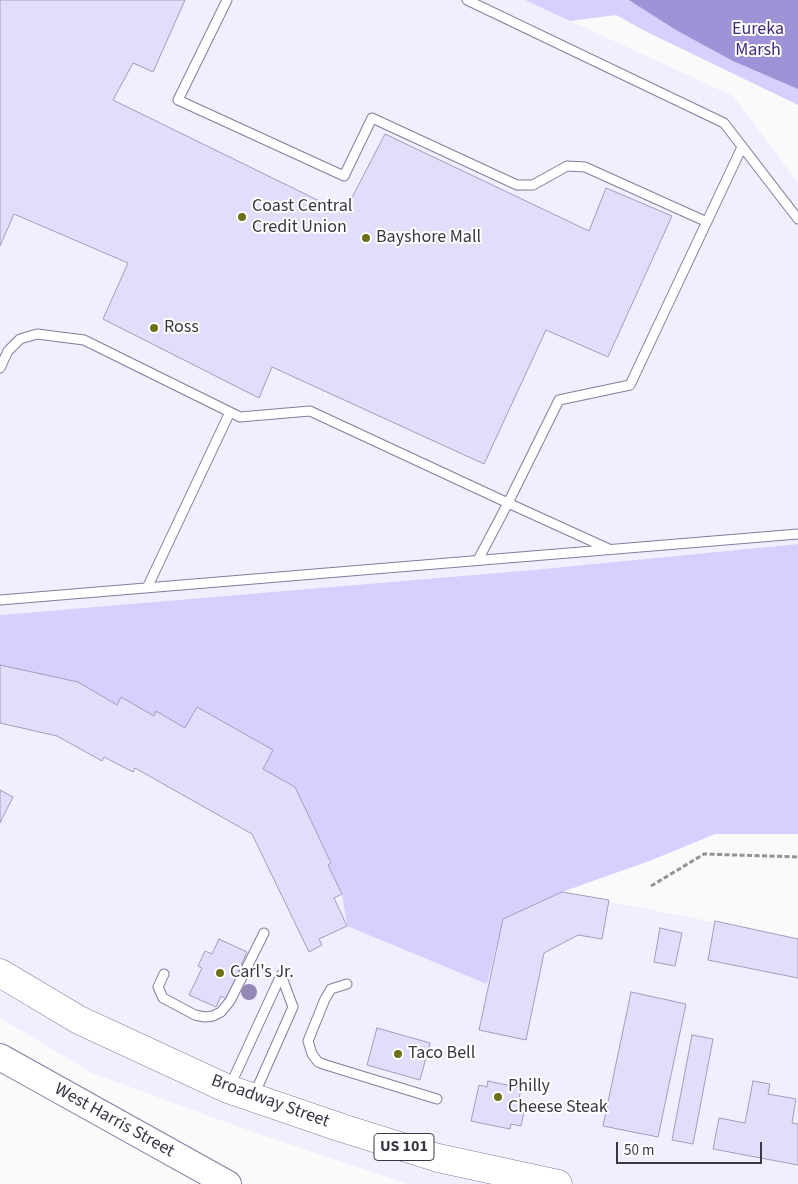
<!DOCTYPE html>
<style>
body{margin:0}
#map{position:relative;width:798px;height:1184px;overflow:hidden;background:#fafafa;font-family:"Source Sans 3",sans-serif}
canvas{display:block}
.scale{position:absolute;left:616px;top:1142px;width:146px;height:22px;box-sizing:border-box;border:2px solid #393744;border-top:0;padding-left:6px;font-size:15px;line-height:18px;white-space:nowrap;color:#393744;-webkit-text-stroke:4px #fff;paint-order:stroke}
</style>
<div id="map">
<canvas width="798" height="1184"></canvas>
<div class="scale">50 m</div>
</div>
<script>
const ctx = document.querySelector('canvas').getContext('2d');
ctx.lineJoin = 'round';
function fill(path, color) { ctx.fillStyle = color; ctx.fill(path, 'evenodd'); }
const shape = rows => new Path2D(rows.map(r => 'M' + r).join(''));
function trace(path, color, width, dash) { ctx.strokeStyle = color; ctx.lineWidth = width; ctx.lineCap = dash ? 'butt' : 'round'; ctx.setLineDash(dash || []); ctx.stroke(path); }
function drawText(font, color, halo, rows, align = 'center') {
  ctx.font = font + ' "Source Sans 3",sans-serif'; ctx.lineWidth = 4; ctx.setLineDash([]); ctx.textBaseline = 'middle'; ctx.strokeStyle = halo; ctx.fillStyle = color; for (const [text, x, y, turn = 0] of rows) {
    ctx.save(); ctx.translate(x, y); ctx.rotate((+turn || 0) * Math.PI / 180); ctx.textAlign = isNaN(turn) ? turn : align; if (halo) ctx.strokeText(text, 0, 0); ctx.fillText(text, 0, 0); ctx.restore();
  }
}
const built = shape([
 [0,0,525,0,733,96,798,183,798,544,533,570,0,615],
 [0,665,78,682,117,704,121,697,154,710,185,727,197,707,273,750,263,769,295,787,331,863,342,894,347,926,482,982,503,919,562,892,798,939,798,1184,408,1184,239,1127,92,1073,0,1018]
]);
const green = shape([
 [525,0,798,0,798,105,647,32,616,15,570,21],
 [798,544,798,834,715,834,652,860,562,892,503,919,487,984,347,926,342,894,328,865,331,863,295,787,263,769,273,750,197,707,185,728,157,712,154,716,121,698,117,705,78,682,0,665,0,615,533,570]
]);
const water = shape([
 [629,0,798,0,798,89,733,61,676,30]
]);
const building = shape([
 [0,0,185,0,153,72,133,63,113,100,344,213,385,134,589,231,606,188,672,216,608,357,546,330,484,464,272,367,259,398,103,319,128,263,14,214,0,246,0,0],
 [0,665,78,682,117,705,121,697,154,716,156,711,185,728,197,707,273,750,263,769,295,787,331,863,328,865,342,894,334,898,347,926,319,939,322,945,309,952,252,834,135,768,133,772,104,757,102,761,57,736,0,723,0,665],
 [0,790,13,797,0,823,0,790],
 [562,892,609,900,602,939,578,935,544,953,526,1040,479,1030,503,919,562,892],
 [715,921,798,939,798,978,708,960,715,921],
 [660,928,682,933,675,966,654,962,660,928],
 [219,939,247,952,238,972,241,975,238,982,235,980,226,999,221,996,216,1007,189,995,202,968,198,966,205,951,212,954,219,939],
 [631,992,686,1004,658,1137,603,1126,631,992],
 [377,1028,430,1043,420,1080,367,1065,377,1028],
 [692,1035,713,1039,693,1144,672,1140,692,1035],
 [488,1081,521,1088,518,1105,525,1107,521,1126,511,1124,510,1129,471,1121,479,1085,487,1087,488,1081],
 [753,1081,770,1084,768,1094,796,1099,792,1123,798,1124,798,1165,713,1149,719,1118,745,1123,753,1081]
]);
const path = shape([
 [651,886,704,854,798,857]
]);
const lane = shape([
 [227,0,178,100,344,176,372,118,517,185,533,185,567,166,585,167,707,222],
 [467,0,724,123,798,219],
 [0,368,8,351,20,339,37,334,84,340,240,417,310,411,508,503,559,400,630,385,742,147],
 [478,560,508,503,609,549],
 [147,588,230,412],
 [0,600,798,534],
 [164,974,158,987,163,998,195,1015,205,1017,213,1016,221,1012,230,1001,264,933],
 [347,984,331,989,325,999,308,1041,312,1054,318,1062,326,1065,437,1099],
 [230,1086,281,975],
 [254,1095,293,1007,281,975]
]);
const secondary = shape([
 [0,1057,228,1184]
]);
const highway = shape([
 [0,973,79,1020,228,1089,342,1128,438,1158,558,1184]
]);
const trees = [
 [249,992]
];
const markers = [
 [242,217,5,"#6c7117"],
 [366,238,5,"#6c7117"],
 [154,328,5,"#6c7117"],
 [220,973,5,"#6c7117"],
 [398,1054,5,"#6c7117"],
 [498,1097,5,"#6c7117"]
];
const shields = [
 [404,1147,60]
];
const shieldNames = [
 ["US 101",404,1147]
];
const parkNames = [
 ["Eureka",758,30],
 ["Marsh",758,51]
];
const poiNames = [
 ["Coast Central",252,207],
 ["Credit Union",252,228],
 ["Bayshore Mall",376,238],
 ["Ross",164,328],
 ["Carl's Jr.",230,973],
 ["Taco Bell",408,1054],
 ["Philly",508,1087],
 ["Cheese Steak",508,1108]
];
const streetNames = [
 ["Broadway Street",270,1102,20],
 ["West Harris Street",114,1121,29]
];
fill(built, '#f0eeff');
fill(green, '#d7cffd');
fill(water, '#9f92d6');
fill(building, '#e2ddfb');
trace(building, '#a39dbd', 1);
trace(lane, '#827d9c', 11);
trace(secondary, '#827d9c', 28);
trace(highway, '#827d9c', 29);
trace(path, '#939299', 3, [5, 2.5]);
trace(lane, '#fff', 9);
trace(secondary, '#fff', 26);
trace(highway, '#fff', 28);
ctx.fillStyle = '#9588b4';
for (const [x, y] of trees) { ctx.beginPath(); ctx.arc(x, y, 8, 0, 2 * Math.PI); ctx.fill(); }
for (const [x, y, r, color] of markers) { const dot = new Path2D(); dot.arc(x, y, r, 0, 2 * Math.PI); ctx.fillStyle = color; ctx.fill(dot); trace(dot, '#fff', 2); }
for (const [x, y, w] of shields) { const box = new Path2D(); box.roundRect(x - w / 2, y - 13.5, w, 27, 4); ctx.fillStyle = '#fff'; ctx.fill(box); trace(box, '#393744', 1); }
drawText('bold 16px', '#393744', null, shieldNames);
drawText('18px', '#422a7a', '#fff', parkNames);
drawText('18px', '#393744', '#fff', poiNames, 'left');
drawText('18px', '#393744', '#fff', streetNames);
</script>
